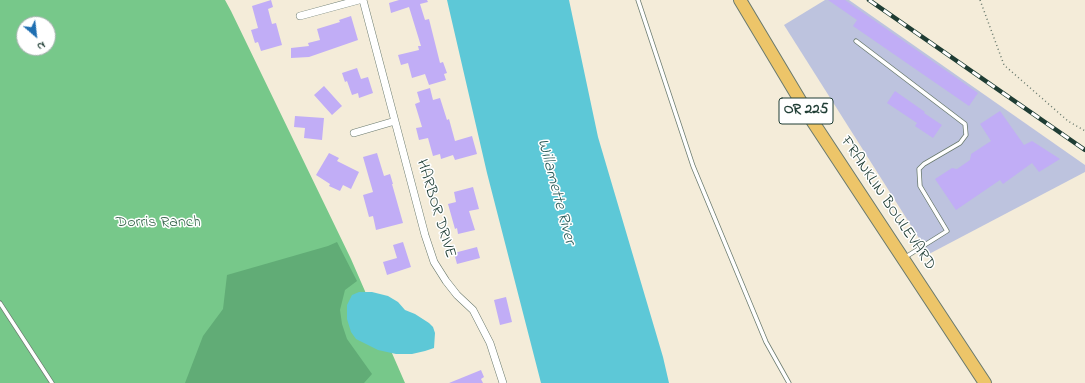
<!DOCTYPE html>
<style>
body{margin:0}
#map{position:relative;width:1085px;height:383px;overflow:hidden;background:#f4ecd9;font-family:"Indie Flower",sans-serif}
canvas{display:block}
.north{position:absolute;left:16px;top:16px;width:40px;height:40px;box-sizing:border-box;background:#fff;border:1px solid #a5b1ae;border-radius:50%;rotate:152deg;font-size:11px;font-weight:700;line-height:16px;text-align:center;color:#1f3d34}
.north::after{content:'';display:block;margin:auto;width:14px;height:18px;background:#1f6fb2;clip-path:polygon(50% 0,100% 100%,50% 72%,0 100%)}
</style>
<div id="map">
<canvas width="1085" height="383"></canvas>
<div class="north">N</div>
</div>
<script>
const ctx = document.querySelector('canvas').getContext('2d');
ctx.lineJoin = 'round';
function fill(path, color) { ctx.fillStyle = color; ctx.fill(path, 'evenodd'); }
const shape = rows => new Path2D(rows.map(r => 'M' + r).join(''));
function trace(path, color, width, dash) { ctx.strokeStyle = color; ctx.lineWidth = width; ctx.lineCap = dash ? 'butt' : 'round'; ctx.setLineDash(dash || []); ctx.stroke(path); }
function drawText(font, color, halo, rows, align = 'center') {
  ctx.font = font + ' "Indie Flower",sans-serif'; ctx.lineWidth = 3; ctx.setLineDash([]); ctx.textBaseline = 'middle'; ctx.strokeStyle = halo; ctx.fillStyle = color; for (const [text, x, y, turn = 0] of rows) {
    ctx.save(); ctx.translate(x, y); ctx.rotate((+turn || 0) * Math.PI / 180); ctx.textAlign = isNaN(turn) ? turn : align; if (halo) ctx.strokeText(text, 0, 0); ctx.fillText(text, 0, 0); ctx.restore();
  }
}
const industrial = shape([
 [825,0,849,0,1085,165,1085,172,929,254,784,25]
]);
const green = shape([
 [0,0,225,0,231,11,351,259,405,383,0,383],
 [24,24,48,24,48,48,24,48]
]);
const forest = shape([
 [337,242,357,281,345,290,340,310,342,324,347,339,372,374,364,383,185,383,203,336,223,309,227,275,328,246]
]);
const water = shape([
 [447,0,569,0,598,137,663,357,669,383,541,383,487,173],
 [359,292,372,292,388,296,398,302,405,310,415,314,429,323,433,327,435,333,434,348,425,351,412,354,396,354,378,350,356,339,351,332,347,319,347,305,352,295]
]);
const building = shape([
 [271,0,273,7,268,9,272,24,276,23,282,45,261,51,258,42,255,43,251,30,258,28,252,6],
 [399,0,427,0,428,2,420,4,425,20,429,19,440,63,443,62,447,73,444,74,446,80,429,85,425,74,412,78,408,63,401,65,398,55,419,50,418,46,421,46,409,7,391,13,389,3],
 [828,0,845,0,978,93,969,106,853,26,857,20],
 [351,16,358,40,309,57,291,58,291,48,309,46,308,43,320,40,317,29,340,22,339,20],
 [357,68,361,79,368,77,373,93,359,98,358,93,352,95,347,81,345,82,342,73],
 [324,86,342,106,332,115,314,95],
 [430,88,433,100,440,98,447,120,449,119,455,141,472,136,477,154,455,160,453,155,441,159,440,154,433,156,428,138,419,140,416,128,422,127,415,104,420,102,417,92],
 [895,91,925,112,924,113,942,125,933,138,915,126,917,123,887,103],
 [1000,111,1024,145,1032,141,1060,159,1039,172,1032,163,1003,184,1000,180,956,210,935,179,952,168,957,169,970,160,971,154,991,141,980,124],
 [295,116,324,118,322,140,304,138,305,128,294,127],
 [329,153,339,158,337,161,359,172,351,189,343,185,340,191,329,186,330,184,316,175],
 [377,153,384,176,390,174,393,184,392,184,403,223,376,230,373,216,369,217,363,195,373,192,363,157],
 [473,187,479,209,469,211,475,230,458,234,457,228,455,229,448,204,456,202,454,192],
 [403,242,411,267,387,275,383,262,397,258,393,245],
 [477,247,480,258,457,264,454,253],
 [506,297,512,322,500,325,494,300],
 [481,370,484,377,481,379,483,383,449,383]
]);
const path = shape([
 [980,0,1004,65,1068,121,1085,131]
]);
const service = shape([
 [638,0,693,166,766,342,789,383],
 [856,41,965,124,966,135,960,143,924,164,919,169,920,186,947,231,904,258],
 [0,303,52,383]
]);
const minor = shape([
 [363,0,425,235,434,262,446,281,457,295,473,310,490,343,503,383],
 [300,16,359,0],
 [354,133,395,121]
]);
const primary = shape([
 [740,0,813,122,985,383]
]);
const rail = shape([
 [869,0,1085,150]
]);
const shields = [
 [806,111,54]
];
const shieldNames = [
 ["OR 225",806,111]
];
const streetNames = [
 ["FRANKLIN BOULEVARD",887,204,56],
 ["HARBOR DRIVE",435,209,73]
];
const parkNames = [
 ["Dorris Ranch",158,223]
];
const waterNames = [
 ["Willamette River",555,192,75]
];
fill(industrial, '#bdc3de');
fill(green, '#77c88a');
fill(forest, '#61ac76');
fill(water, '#5dc8d7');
fill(building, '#c1adf6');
trace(service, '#6a7a6e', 5);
trace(minor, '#6a7a6e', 8);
trace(primary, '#6a7a6e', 14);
trace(path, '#6a7a6e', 1.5, [1, 3]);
trace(service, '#fff', 3.5);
trace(minor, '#fff', 7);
trace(primary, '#edc569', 12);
trace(rail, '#1f3d34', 4.5);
trace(rail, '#fff', 3, [9]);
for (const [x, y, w] of shields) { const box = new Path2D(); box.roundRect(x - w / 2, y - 13, w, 26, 3); ctx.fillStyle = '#fff'; ctx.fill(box); trace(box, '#1f3d34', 1); }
drawText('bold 15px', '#1f3d34', null, shieldNames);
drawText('16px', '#1f3d34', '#fff', streetNames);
drawText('16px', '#39674e', '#fff', parkNames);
drawText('italic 17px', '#2e605d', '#fff', waterNames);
</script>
